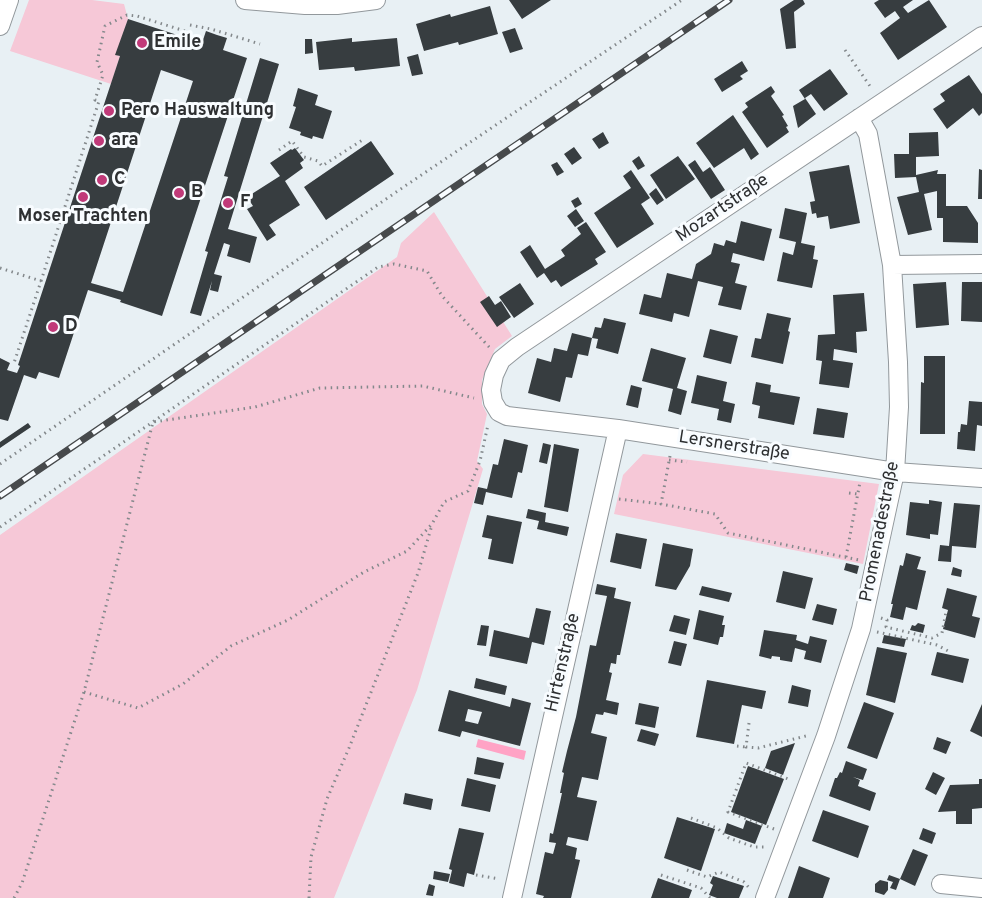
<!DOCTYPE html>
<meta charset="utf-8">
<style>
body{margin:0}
canvas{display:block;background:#e8f0f4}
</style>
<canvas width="982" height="898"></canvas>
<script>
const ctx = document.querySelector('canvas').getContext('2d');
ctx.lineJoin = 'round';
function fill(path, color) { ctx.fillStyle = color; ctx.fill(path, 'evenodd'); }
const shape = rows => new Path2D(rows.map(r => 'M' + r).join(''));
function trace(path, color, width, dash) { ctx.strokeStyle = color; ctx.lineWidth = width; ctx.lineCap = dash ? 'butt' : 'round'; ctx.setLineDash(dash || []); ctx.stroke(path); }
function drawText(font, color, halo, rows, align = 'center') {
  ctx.font = font + ' Overpass,sans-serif'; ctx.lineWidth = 6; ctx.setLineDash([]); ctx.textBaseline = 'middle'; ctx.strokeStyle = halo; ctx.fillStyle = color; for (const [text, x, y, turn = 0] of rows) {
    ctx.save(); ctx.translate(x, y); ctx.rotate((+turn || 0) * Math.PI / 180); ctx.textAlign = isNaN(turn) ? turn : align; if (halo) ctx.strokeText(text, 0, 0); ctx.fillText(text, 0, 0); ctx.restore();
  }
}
const green = shape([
 [29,0,92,0,124,4,128,19,116,55,120,56,111,84,10,51],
 [434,212,512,336,495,349,482,380,482,404,487,414,477,461,483,469,417,690,334,898,0,898,0,535,397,257,401,243],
 [643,454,879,484,863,564,614,514,623,475]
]);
const water = shape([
 [478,739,526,751,524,760,476,747]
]);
const building = shape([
 [509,0,551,0,522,19],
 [794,0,803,0,805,4,794,12,796,48,786,49,780,9],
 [879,0,913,0,903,7,908,13,929,0,947,27,898,60,880,33,900,18,895,11,885,18,874,3],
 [490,6,498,34,459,45,458,42,424,51,416,24,450,14,451,17],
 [128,19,202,43,206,31,217,35,227,38,223,50,247,58,162,316,120,302,121,300,88,290,59,378,39,372,36,379,24,375,8,421,0,419,0,358,10,363,7,370,17,373,20,366,18,365,120,56,115,55],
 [161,70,193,81,123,292,91,283],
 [515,28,523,49,510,53,502,32],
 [352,38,352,42,397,38,400,66,355,71,354,67,319,70,316,42],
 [305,39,312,39,313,53,305,54],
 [418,54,423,74,412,76,407,57],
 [260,58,279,64,228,229,257,237,250,263,227,256,230,245,224,243,214,274,222,276,218,292,210,290,212,281,201,316,190,313,208,252,205,251,228,177,224,176],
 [742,61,748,71,740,76,743,79,722,92,714,79],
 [830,69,848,94,824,111,811,94,805,98,816,114,798,128,793,106,805,99,799,90],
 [969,75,982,94,982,113,979,116,973,108,947,129,933,109,945,101,940,94],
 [771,86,775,92,771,96,784,115,782,116,788,126,786,127,789,132,767,148,742,112,748,107,745,103],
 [298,88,318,95,315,105,332,111,323,139,313,136,312,139,300,135,301,132,289,128,296,107,293,106],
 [733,115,759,154,751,160,744,148,714,168,696,143],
 [603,132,609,143,599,149,592,139],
 [938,132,939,156,916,157,916,175,938,170,937,174,946,174,946,206,967,206,978,223,978,243,943,242,943,218,937,218,937,191,924,194,932,230,908,235,897,197,919,192,916,177,895,178,894,154,909,154,909,133],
 [371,141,394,174,326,220,304,187],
 [574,147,582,158,572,165,564,154],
 [295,148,304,160,300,163,303,168,285,181,300,205,269,225,276,235,267,241,260,230,266,226,260,230,247,209,253,206,247,197,280,176,270,163,291,149,292,150],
 [639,156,645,166,638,170,632,161],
 [678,156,695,179,666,199,650,175],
 [695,160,703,172,710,167,725,190,711,199,688,165],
 [557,162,564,172,557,176,551,165],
 [849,165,860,223,830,229,828,216,817,218,816,213,812,214,810,202,815,201,809,172],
 [979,169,982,170,982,199,978,199],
 [631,170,650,198,641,204,654,224,617,248,594,213,631,188,623,176],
 [656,188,664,200,657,205,649,194],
 [578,197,582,204,575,208,571,201],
 [785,208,807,213,801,243,815,246,813,259,818,260,812,288,777,281,783,252,793,255,796,242,779,238],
 [576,209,584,221,575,227,567,216],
 [741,221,772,229,764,261,733,253,731,262,740,264,735,283,747,286,741,310,718,305,723,287,698,281,689,317,674,313,672,322,639,314,644,294,661,298,667,273,692,279,696,264,711,254,714,243,724,246,726,240,736,243],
 [586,222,606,252,595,259,598,264,561,287,556,280,551,283,544,273,537,278,520,252,530,245,545,269,565,256,561,250,581,234,577,228],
 [946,282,949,325,916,328,913,284],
 [962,282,982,282,982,322,961,321],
 [520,283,534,304,514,318,499,297],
 [864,293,867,331,856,332,857,353,834,349,833,360,853,363,849,388,819,384,822,361,816,360,818,335,835,334,833,295],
 [489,296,495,305,501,301,511,317,497,327,480,302],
 [767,313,791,318,788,331,790,332,783,364,751,357,755,338,761,339],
 [604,318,626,323,618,354,596,348,598,339,592,338,595,327,601,328],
 [710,329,738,336,731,364,703,357],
 [572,333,592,338,588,356,578,354,572,378,566,377,560,402,528,393,537,358,551,362,554,348,567,351],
 [651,348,686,358,677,388,687,391,681,415,668,411,673,389,642,381],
 [924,356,945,356,945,434,920,434,921,382,924,383],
 [697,375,727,382,723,401,735,404,731,423,717,420,719,409,691,403],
 [756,382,771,385,770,392,800,397,794,425,758,418,760,406,752,404],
 [631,385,642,388,638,408,626,405],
 [969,401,982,402,982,426,977,425,975,451,957,449,958,432,960,432,961,424,967,425],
 [817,408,848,413,844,438,813,434],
 [28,423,31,427,0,448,0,442],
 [504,439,528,445,522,473,518,472,512,498,486,492,483,505,474,503,478,487,487,489,493,464,498,465],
 [543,443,551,445,547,464,539,462],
 [554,444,579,449,568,512,544,507],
 [929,500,942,502,938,535,930,534,930,539,906,535,910,502,929,504],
 [954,503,980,505,976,548,952,546,951,562,938,561,940,545,949,546],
 [528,509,546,513,545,522,569,527,567,536,537,529,539,521,526,518],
 [487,515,522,522,513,564,488,559,492,539,482,537],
 [616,533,647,539,641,569,610,562],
 [663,543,693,549,690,566,676,590,655,586],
 [906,553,921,557,917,569,926,571,917,610,906,607,903,620,890,617,893,604,891,604,900,565,903,566],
 [846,563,859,566,857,574,844,570],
 [953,567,962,570,961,577,951,575],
 [783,571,813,578,805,609,776,602],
 [597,584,616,588,614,598,631,602,620,655,617,655,616,664,611,663,609,672,612,673,606,700,619,703,617,715,604,712,603,715,596,714,591,733,607,737,598,780,582,777,577,797,597,801,588,841,568,837,566,845,577,848,575,859,580,860,571,898,543,898,544,896,536,894,545,852,553,854,556,843,549,842,550,833,553,834,562,793,560,793,564,773,562,772,567,751,576,717,590,645,596,646,607,596,595,594],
 [702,586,732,593,729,602,699,595],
 [947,588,977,596,972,616,980,618,975,638,943,629,948,610,942,608],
 [817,604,837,609,833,625,812,620],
 [536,608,551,611,544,645,532,642,527,664,489,656,494,630,529,638],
 [699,610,724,616,722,625,725,625,723,637,720,637,718,645,693,639],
 [674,615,690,619,686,635,669,631],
 [918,623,925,625,923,633,910,630,912,625,915,626],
 [481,625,489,626,486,646,477,645],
 [764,630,797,635,796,640,808,644,810,636,827,640,821,663,804,659,806,651,795,648,792,662,780,660,780,657,772,656,771,659,759,656],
 [884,635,906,639,904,647,882,643],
 [674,641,687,644,681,666,668,663],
 [877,647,907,653,895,703,866,695],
 [937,652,969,659,963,683,931,675],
 [476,678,507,686,505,695,474,688],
 [707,680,766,691,762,709,742,705,734,744,696,737],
 [792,685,811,690,808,707,788,703],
 [449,690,510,707,512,698,531,703,520,746,462,731,460,737,438,731],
 [468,709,482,712,478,724,465,721],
 [864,702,894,713,877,759,847,748],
 [639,703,659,707,655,728,635,724],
 [982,704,982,737,970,731],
 [641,729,659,734,655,746,637,741],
 [937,737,951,742,946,754,933,749],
 [795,743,783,775,765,768,771,751],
 [477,757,504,763,500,779,474,774],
 [846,761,867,769,863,780,853,777,860,780,858,786,876,793,870,811,829,796,835,778,837,778,840,772,842,773],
 [748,766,784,779,766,825,731,812],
 [933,772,945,778,936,795,925,789],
 [467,778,496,785,490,812,461,806],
 [979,779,982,779,982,808,972,809,972,824,956,824,956,811,938,812,950,785,979,784],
 [405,793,433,799,431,810,403,804],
 [823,810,869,826,858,858,812,841],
 [677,817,715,829,701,871,664,858],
 [746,820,762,826,755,844,724,833,727,823,743,829],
 [459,828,484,833,474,875,467,873,464,887,449,883,452,870,449,869],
 [923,828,936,833,932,844,919,839],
 [913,849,928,855,915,886,900,879],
 [799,866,830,878,823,898,788,898],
 [434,871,450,874,448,882,433,879],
 [889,875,900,879,896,890,890,888,893,882,887,880],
 [713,876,744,886,739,898,717,898,709,895,713,885,710,883],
 [658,878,692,890,689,898,651,898],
 [880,880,888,882,888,890,884,895,875,892,875,884],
 [429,884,435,886,433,896,426,895]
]);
const path = shape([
 [190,25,211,29,260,44],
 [845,50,872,89],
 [279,150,292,141,304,157,318,161,322,166,364,139],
 [0,268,41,281,14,363],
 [41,281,99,101,95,100,103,75,97,62,105,26,127,15,137,16,188,32],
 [670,456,661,504,715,514,728,533,859,560],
 [669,460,687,462],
 [0,464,405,186,682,0],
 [849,493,858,494],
 [619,499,661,504],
 [0,527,378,267,394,264,427,271,442,296,490,348],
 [846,557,860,482],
 [881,618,887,620,886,627,932,638,942,633,946,612],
 [877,632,937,645,950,652],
 [84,692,138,708,183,684,231,646,288,620,364,572,407,551,432,524,444,502,468,491,480,461,488,425],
 [749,723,746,747,758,748,806,736],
 [737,746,746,747],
 [691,818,717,828,729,838,754,847,766,847],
 [774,829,728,812,746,763,791,780],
 [687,870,707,877,719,872,744,882,751,890],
 [476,875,499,879],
 [661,875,701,888,710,898],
 [14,898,22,883,84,692,153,422,255,407,320,388,423,386,474,398],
 [309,898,311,857,327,799,349,748,418,573,432,525]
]);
const street = shape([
 [245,0,305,5,337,5,376,0],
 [0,26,9,0],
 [982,36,517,347,501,360,494,375,491,390,493,402,499,412,507,416,618,429,895,472,982,478],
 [892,265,982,264],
 [941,884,982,888],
 [512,898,618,429],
 [765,898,826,736,861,629,895,472,899,407,898,362,892,265,868,134,859,118]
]);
const rail = shape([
 [0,496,729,0]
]);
const markers = [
 [142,43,6,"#c13a79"],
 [109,111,6,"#c13a79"],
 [99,141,6,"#c13a79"],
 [102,180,6,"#c13a79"],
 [179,193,6,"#c13a79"],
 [83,197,6,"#c13a79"],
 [228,203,6,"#c13a79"],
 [53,327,6,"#c13a79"]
];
const poiNames = [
 ["Emile",154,43],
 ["Pero Hauswaltung",121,111],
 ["ara",111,141],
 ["C",114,180],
 ["B",191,193],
 ["F",240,203],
 ["Moser Trachten",83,217,"center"],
 ["D",65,327]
];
const streetNames = [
 ["Mozartstraße",723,209,-34],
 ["Lersnerstraße",734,447,9],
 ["Promenadestraße",881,532,-79],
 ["Hirtenstraße",564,663,-77]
];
fill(green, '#f6c8d7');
fill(water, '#ffa3c5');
fill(building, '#373d40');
trace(street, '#92989c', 20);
trace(path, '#83888b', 3, [1.5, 4.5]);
trace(street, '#fff', 18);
trace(rail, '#474a4c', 7);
trace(rail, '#f8fcff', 4.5, [14]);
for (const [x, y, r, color] of markers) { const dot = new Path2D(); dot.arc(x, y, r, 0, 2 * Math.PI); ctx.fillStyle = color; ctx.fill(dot); trace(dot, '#f8fcff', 2); }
drawText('bold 18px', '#2d2f31', '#f8fcff', poiNames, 'left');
drawText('18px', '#2d2f31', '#f8fcff', streetNames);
</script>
